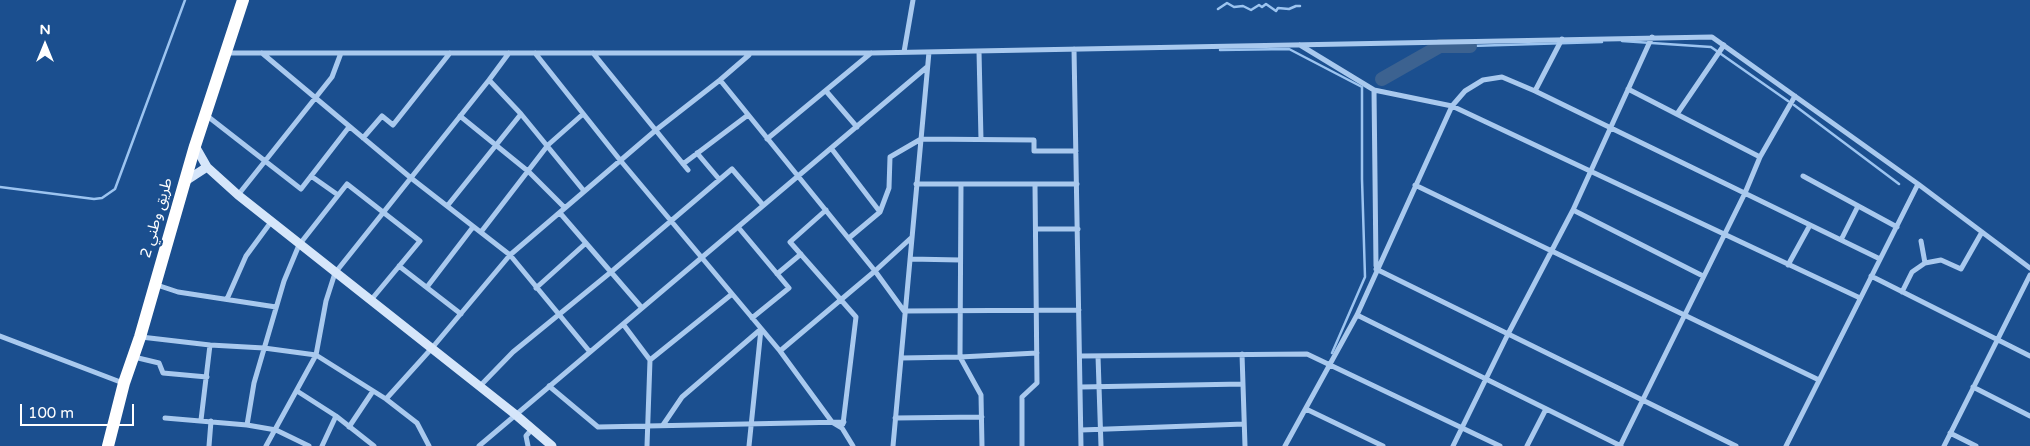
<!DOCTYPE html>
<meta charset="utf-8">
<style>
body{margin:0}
#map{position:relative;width:2030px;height:446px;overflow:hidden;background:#1b4f8f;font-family:"Varela Round",sans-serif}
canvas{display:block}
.north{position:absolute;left:20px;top:20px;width:50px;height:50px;-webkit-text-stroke:4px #1b4f8f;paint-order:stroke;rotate:0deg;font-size:14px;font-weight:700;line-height:20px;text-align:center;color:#fff}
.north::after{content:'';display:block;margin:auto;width:18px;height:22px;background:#fff;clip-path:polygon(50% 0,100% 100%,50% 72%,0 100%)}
.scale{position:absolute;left:20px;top:404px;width:114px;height:22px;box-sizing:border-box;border:2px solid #fff;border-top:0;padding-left:6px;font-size:15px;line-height:18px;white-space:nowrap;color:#fff;-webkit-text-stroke:4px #1b4f8f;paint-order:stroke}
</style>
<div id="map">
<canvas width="2030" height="446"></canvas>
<div class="north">N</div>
<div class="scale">100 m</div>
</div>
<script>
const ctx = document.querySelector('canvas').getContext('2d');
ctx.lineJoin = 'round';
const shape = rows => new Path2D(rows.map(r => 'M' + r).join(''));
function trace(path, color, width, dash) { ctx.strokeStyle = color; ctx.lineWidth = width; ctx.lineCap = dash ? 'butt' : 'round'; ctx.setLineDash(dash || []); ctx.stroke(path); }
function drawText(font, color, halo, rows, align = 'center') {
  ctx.font = font + ' "Varela Round","Noto Sans Arabic",sans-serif'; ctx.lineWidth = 4.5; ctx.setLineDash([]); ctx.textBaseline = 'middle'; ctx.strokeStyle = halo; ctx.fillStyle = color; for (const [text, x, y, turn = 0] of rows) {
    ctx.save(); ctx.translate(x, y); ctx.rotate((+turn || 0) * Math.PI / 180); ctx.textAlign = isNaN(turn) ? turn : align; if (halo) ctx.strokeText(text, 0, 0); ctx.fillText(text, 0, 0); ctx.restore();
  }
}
const stream = shape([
 [1218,9,1227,3,1234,7,1243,6,1251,10,1259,5,1262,7,1266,4,1276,11,1278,8,1289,9,1296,6,1300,6],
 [1622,41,1711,47,1788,101],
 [1470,46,1602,42],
 [1220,50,1289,49,1362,87,1362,179,1365,277,1332,353],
 [1794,105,1899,184],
 [0,187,94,199,102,198,115,189,185,0]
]);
const river = shape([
 [1382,79,1440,46,1470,46]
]);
const street = shape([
 [1300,45,1374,90,1452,106,1860,298],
 [1074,49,1081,446],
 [979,51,981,140],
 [904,52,913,0],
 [227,53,871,53,1712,37,1918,184,2030,268],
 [262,53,411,178,510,255,590,352],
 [535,53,620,160,780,351,832,422,842,428,853,446],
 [593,53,688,170],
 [489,80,521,114,584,191],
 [720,80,875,271,904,311,1079,310],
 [1628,89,1760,157],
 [1374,90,1376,266],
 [826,91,857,127],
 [1535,91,1562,39],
 [1677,114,1724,45],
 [206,115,301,189,349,127],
 [460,116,529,172,565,208],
 [363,138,382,116,393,125,450,53],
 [767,139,871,53],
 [831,148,880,212],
 [697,153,719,179],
 [683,164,748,115],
 [311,176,338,195],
 [1803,176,1897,227],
 [916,184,1077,184],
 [961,184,960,357,981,395,982,446],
 [1415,185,1819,380],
 [238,195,332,77,341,53],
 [448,205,521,114],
 [826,210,790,242,856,317,843,424],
 [1573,210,1703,276],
 [560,213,642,308],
 [738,227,789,288,752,318],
 [1036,229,1078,229],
 [481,232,548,145,583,114],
 [849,238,880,212,889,188,890,157,921,139,1034,140,1034,151,1076,151],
 [1841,240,1858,206],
 [1921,241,1925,263],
 [910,259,960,260],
 [1788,265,1810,225],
 [399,266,461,314],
 [1376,269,1736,446],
 [777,274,801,254],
 [1871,276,2030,356],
 [157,285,178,292,276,307],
 [427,287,473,227],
 [536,288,586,243],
 [1902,292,1912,272,1925,263,1941,260,1961,269,1982,232],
 [227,299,246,256,271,222],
 [1357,315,1621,446],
 [623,324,650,360,647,446],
 [0,336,123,383],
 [141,337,210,345,264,348,316,355,386,399,417,423,429,446],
 [780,351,875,271,911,238],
 [1242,354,1245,446],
 [1081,356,1307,354,1500,446],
 [1098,356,1101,446],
 [134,357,159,363,163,373,207,377],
 [901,358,960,357,1037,353],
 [650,360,732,294],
 [480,386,513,352,611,272,732,169,763,205],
 [549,386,598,427,844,422],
 [1081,387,1243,384],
 [1973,387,2030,416],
 [297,391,336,416,374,446],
 [386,399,432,348,510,255,656,130,720,80,749,55],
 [1306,409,1383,446],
 [165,418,247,425,276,430,309,446],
 [895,418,982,417],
 [201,420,210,345],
 [247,425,254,383,284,281,299,245,347,184,420,241,371,300],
 [663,425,682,397,761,329],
 [349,427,373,391],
 [1081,430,1244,424],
 [1950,433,1976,446],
 [209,446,211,421],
 [266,446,316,355,326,301,335,273,489,80,509,53],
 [322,446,336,416],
 [479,446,927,67],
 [528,446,526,436,532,429],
 [749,446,761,329],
 [893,446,929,52],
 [1022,446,1022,397,1037,383,1035,185],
 [1285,446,1357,315,1452,106,1465,91,1483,80,1502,77,1535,91,1880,259],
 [1453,446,1508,334,1573,210,1652,37],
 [1527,446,1546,409],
 [1620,446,1745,193,1760,157,1795,96],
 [1786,446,1918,184],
 [1944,446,2030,275]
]);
const secondary = shape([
 [195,146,207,167,238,195,516,415,552,446],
 [184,182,207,167]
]);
const highway = shape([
 [108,446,124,383,140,337,195,146,243,0]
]);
const streetNames = [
 ["طريق وطني 2",157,218,-74]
];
trace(stream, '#9cc4f0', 2.5);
trace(river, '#3c6290', 14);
trace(street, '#a9c9ee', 5);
trace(secondary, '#d6e6fa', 9);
trace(highway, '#fff', 12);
drawText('15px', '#fff', '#1b4f8f', streetNames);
</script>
